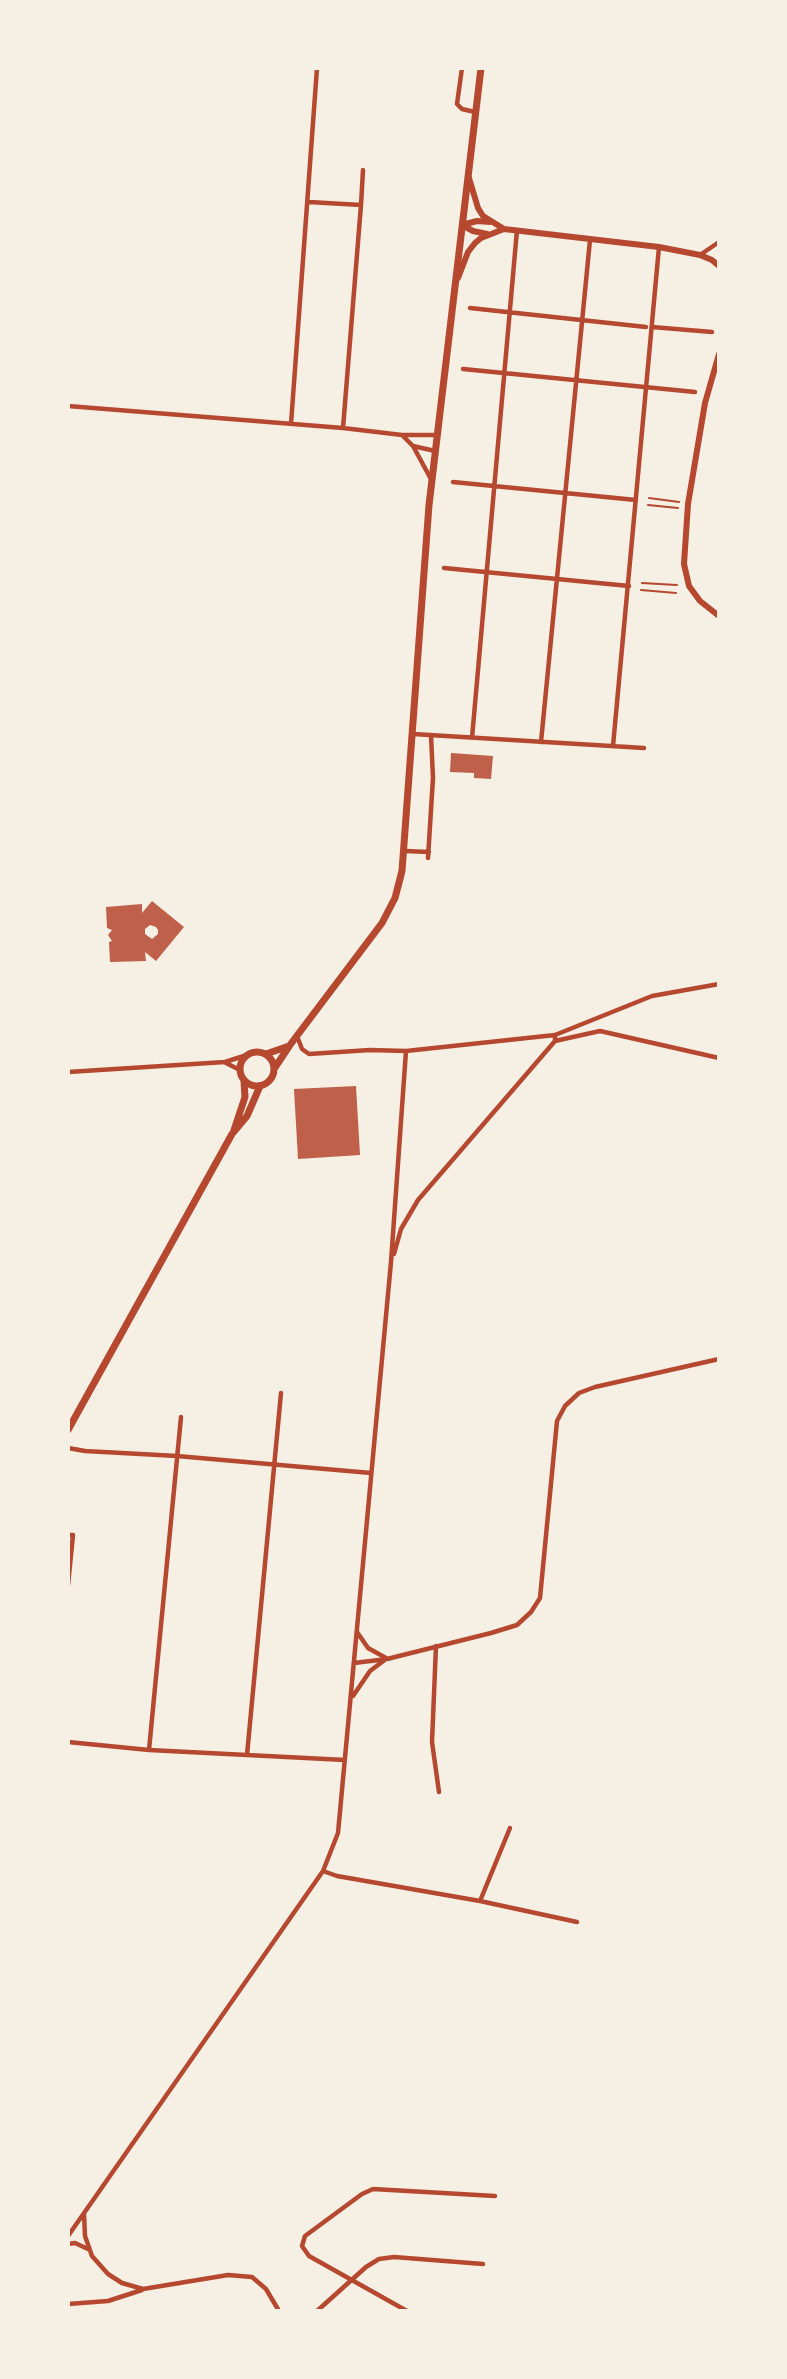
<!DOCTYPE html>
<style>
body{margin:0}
#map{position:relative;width:787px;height:2379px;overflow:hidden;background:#f6efe4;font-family:"Titillium Web",sans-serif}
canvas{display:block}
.frame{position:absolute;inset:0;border:70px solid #f6efe4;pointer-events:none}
</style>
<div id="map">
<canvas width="787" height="2379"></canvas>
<div class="frame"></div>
</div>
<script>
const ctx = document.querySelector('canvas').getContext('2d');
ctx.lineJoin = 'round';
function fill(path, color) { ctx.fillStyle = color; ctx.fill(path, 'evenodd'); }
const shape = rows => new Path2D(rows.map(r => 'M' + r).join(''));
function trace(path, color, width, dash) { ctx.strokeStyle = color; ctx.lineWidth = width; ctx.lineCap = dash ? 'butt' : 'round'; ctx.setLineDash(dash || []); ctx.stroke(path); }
const building = shape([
 [451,753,493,756,491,779,474,778,474,773,450,772],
 [152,901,184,927,156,961,145,952,146,961,110,962,109,942,112,941,108,935,112,930,107,928,106,907,142,904,142,913],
 [150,925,156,927,158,930,158,934,152,939,145,934,145,929],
 [356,1086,360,1155,298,1159,294,1089]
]);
const path = shape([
 [649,498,679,502],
 [648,505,678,508],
 [642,583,677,585],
 [641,590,676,593]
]);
const minor = shape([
 [462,68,457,104,462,109,475,112],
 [309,202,361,205,343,428],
 [361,205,363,170],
 [700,255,719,242],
 [470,308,646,327],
 [652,327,712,332],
 [463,369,695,392],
 [68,406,343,428,402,435,437,435],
 [291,424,317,68],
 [403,436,413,446,432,481],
 [413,446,435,451],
 [453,482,636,500],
 [444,568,629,586],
 [413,734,644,748],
 [472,738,517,230],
 [541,742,590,240],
 [613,746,659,247],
 [405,851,429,852],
 [428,858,433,778,431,735],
 [297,1036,302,1049,309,1054,370,1050,406,1051,555,1035,652,996,719,984],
 [555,1041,600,1031,719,1058],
 [226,1063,240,1070],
 [68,1072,225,1062,247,1055],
 [394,1254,401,1229,418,1200,555,1041,555,1035],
 [68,1448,85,1451,177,1456,371,1473],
 [68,1535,73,1535,68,1585],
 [357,1632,368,1648,386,1658],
 [436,1646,432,1742,439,1792],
 [354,1663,387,1659,491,1633,517,1625,531,1612,540,1598,557,1421,565,1406,579,1393,595,1387,719,1359],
 [353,1696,370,1671,386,1659],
 [68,1742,149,1750,345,1760],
 [149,1750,181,1417],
 [247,1755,281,1393],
 [323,1871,337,1876,480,1901,510,1828],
 [480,1901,577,1922],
 [84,2213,85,2236,92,2256,108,2274,122,2283,143,2289,228,2275,252,2277,266,2289,279,2311],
 [68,2236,323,1871,338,1833,391,1262,406,1051],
 [68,2244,75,2243,88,2249],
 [68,2304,108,2301,142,2290],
 [317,2311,366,2267,379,2259,394,2257,483,2264],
 [407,2311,309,2256,302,2246,305,2236,362,2194,373,2189,495,2196]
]);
const secondary = shape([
 [469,178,478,208,483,216,504,229,659,247,700,255,712,260,719,266],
 [462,225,477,221,490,222],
 [462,225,473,231,487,234],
 [458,278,468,252,475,243,481,238,504,229],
 [719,354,705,403,688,504,684,564,689,586,700,601,719,616]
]);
const primary = shape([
 '240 1069a17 17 0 1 1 34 0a17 17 0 1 1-34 0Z',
 [266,1054,289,1046],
 [274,1069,290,1045,382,923,395,898,402,871,429,505,481,68],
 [234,1130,245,1097,244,1081],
 [68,1430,232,1134,247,1116,260,1086]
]);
fill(building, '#bf614a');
trace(path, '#b5482f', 2);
trace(minor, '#b5482f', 4.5);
trace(secondary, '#b5482f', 6);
trace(primary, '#b5482f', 7);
</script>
